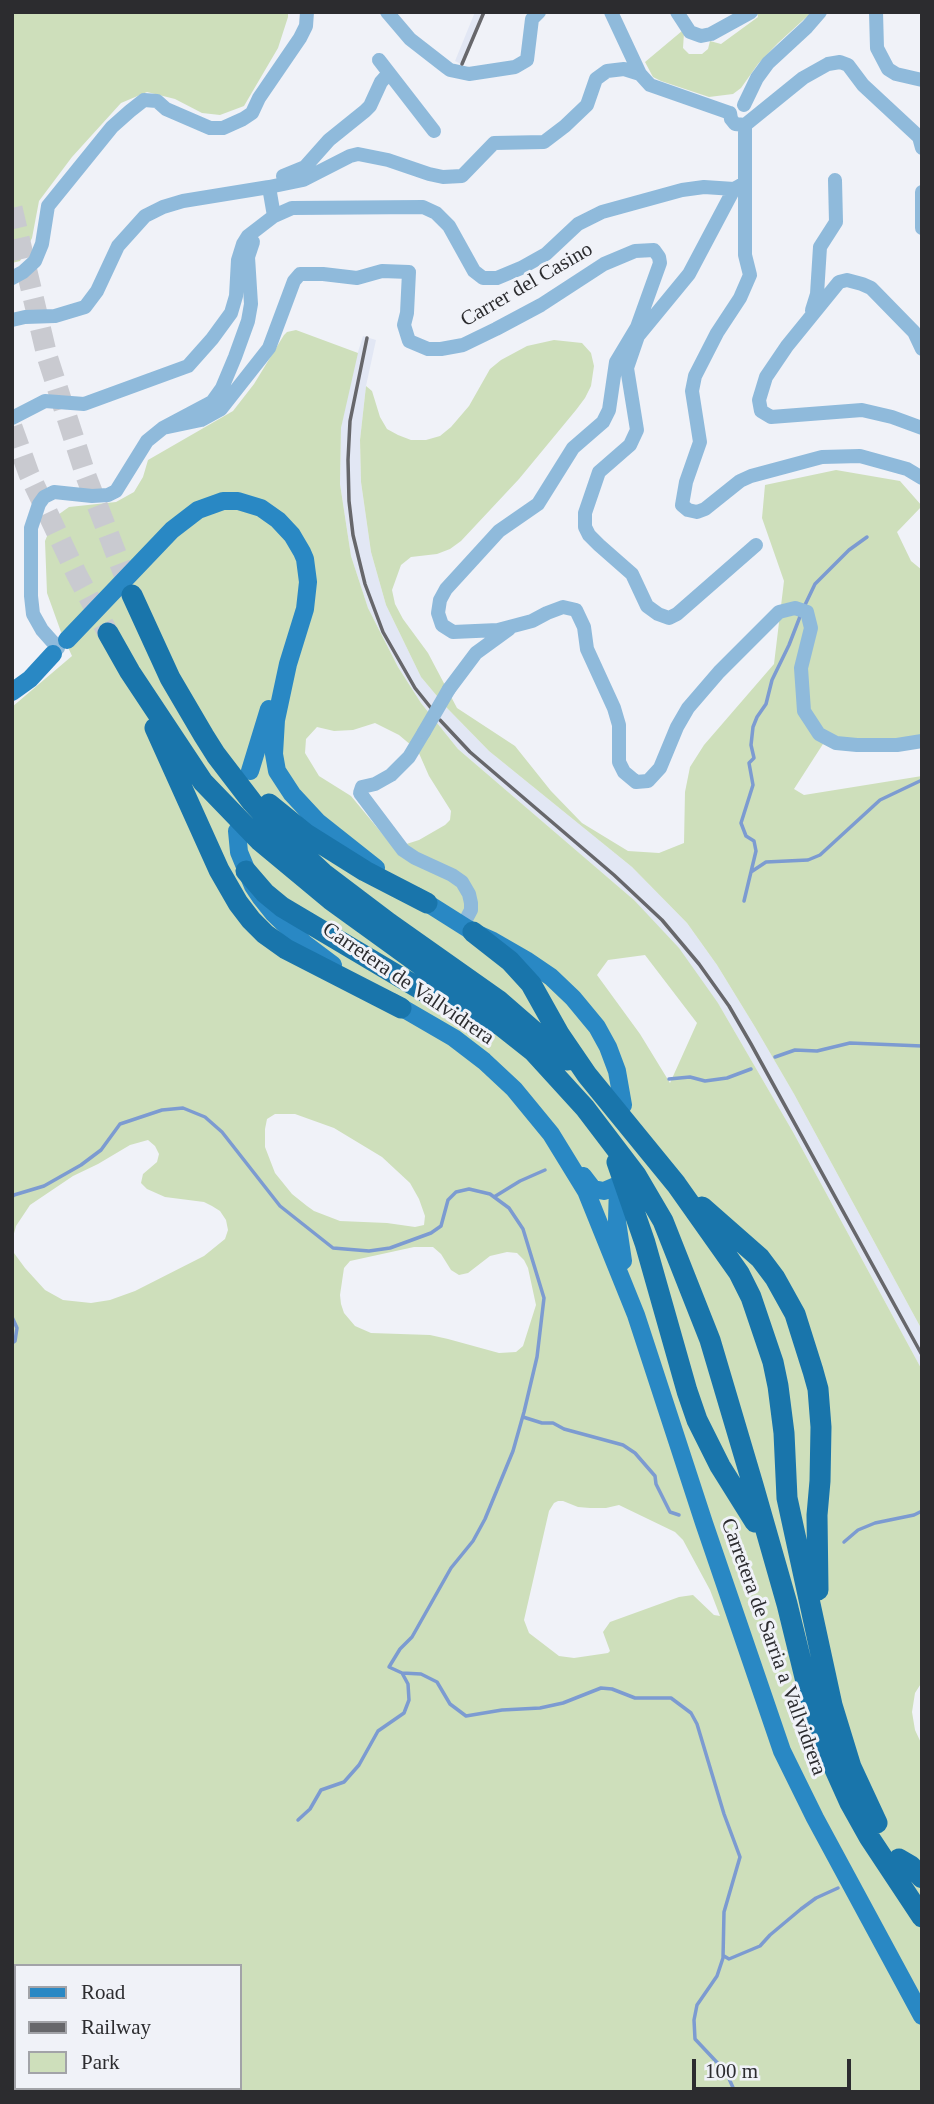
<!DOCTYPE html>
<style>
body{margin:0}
#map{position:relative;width:934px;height:2104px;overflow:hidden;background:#f0f2f8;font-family:"Times New Roman",serif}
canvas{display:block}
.frame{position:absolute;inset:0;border:14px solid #2c2c2f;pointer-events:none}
.legend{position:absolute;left:14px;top:1964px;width:228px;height:126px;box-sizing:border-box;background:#f0f2f8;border:2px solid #a2a3a8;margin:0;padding:9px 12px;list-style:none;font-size:21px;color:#2c2c2f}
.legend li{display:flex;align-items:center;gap:14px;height:35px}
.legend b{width:35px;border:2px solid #a2a3a8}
.scale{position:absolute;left:692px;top:2059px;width:159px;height:32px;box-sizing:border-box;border:4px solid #2c2c2f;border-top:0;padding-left:9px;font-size:21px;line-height:24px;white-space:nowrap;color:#2c2c2f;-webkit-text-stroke:5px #f0f2f8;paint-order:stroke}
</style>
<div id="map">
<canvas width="934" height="2104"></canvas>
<div class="frame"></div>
<ul class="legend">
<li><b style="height:9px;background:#2988c4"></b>Road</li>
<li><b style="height:9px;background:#67676b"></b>Railway</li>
<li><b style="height:19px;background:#cedfbb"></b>Park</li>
</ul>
<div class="scale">100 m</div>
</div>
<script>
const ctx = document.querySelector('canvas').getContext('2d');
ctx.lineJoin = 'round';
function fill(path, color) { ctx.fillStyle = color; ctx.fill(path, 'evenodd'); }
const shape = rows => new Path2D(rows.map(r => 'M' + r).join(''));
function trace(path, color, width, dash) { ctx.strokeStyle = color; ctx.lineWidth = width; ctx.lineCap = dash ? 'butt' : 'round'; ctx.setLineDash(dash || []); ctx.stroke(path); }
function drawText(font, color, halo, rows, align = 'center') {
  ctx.font = font + ' "Times New Roman",serif'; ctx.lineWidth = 6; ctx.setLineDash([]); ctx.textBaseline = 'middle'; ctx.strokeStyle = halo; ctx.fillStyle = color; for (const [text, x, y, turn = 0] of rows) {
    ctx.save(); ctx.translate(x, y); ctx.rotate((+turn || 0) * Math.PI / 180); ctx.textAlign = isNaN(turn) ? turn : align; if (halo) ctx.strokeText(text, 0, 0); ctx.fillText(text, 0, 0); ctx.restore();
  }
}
const built = shape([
 [475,12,486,12,463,65,455,61],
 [363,336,376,340,366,386,360,440,361,482,371,552,386,605,421,677,447,708,489,751,632,867,687,923,717,965,755,1027,794,1094,922,1330,922,1370,793,1132,718,1003,634,900,458,749,421,703,398,667,368,608,351,556,340,484,341,428,352,371]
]);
const green = shape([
 [12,12,288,12,288,17,278,48,244,106,220,115,202,113,175,99,147,92,121,103,72,157,39,201,32,238,20,261,12,263],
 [757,12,812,12,778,43,758,64,741,88,733,94,709,97,661,81,653,77,645,62,682,31,684,33,683,48,689,54,702,54,708,49,710,41,721,44,758,17],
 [296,330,358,353,341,428,340,484,351,556,368,608,398,667,421,703,458,749,634,900,679,948,718,1003,793,1132,922,1370,922,1682,915,1693,912,1712,915,1730,922,1745,922,2092,12,2092,12,1245,14,1253,25,1268,45,1290,63,1300,91,1303,110,1300,135,1291,204,1256,225,1239,228,1230,226,1220,220,1211,212,1206,204,1202,165,1197,147,1189,141,1183,143,1174,157,1162,159,1154,155,1146,148,1140,130,1145,98,1164,73,1176,30,1205,16,1226,12,1241,12,707,72,656,61,632,47,593,45,541,55,517,69,507,116,502,134,492,143,477,148,460,233,411,254,384,284,335,287,332],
 [375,723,399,735,418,751,429,776,451,811,450,820,445,825,419,840,394,848,351,796,319,776,305,753,306,739,317,727,334,731,353,730],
 [645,955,697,1023,670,1083,640,1034,597,975,608,960],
 [275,1114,295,1114,334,1128,382,1157,410,1183,419,1199,425,1216,424,1225,415,1227,387,1223,340,1221,314,1211,307,1206,292,1194,275,1173,265,1147,265,1129,267,1119],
 [414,1247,433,1247,441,1254,451,1270,459,1275,468,1273,490,1256,507,1252,517,1253,524,1260,528,1268,536,1305,523,1346,516,1352,499,1353,448,1339,430,1335,371,1333,355,1326,344,1313,341,1304,340,1295,344,1268,350,1261],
 [558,1501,563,1501,578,1507,590,1508,606,1508,619,1505,675,1532,683,1540,710,1590,720,1616,714,1615,693,1595,679,1597,610,1622,603,1632,610,1651,608,1653,574,1658,559,1656,529,1633,524,1620,549,1511,554,1503],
 [16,1966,240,1966,240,2088,16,2088],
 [554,340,582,343,591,353,594,366,591,386,585,398,576,410,519,479,461,541,450,549,437,554,411,557,401,565,392,590,395,604,403,619,428,653,457,708,515,746,551,791,582,823,628,851,659,853,684,843,685,792,690,767,704,745,774,664,784,581,762,518,765,485,836,470,900,481,922,506,897,532,911,561,922,570,922,746,851,751,834,749,823,744,794,789,804,795,922,776,922,1330,794,1094,755,1027,717,965,687,923,632,867,489,751,447,708,421,677,386,605,371,552,361,482,360,440,366,386,372,391,380,417,387,429,398,435,411,440,426,440,440,436,451,427,469,406,490,369,501,360,527,346]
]);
const stream = shape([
 [804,607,815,584,849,550,867,537],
 [751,872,766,862,808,860,820,855,880,800,922,780],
 [744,901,756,851,754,841,746,836,741,823,753,785,749,763,754,758,751,745,753,727,757,717,766,704,772,680,789,645,801,614],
 [775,1057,795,1050,817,1051,850,1043,922,1046],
 [669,1079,690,1077,705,1081,727,1078,751,1069],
 [12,1197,14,1195,44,1186,81,1165,101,1150,120,1124,162,1110,183,1108,205,1117,222,1132,280,1206,333,1248,369,1251,390,1248,431,1233,441,1226,448,1200,456,1192,469,1189,490,1194,509,1208,523,1229,544,1298,537,1357,524,1412,513,1451,485,1519,473,1541,451,1568,412,1637,400,1649,389,1667,402,1673,421,1674,437,1682,450,1704,466,1716,502,1710,540,1708,563,1703,601,1688,612,1689,635,1698,671,1698,691,1713,697,1724,724,1814,740,1857,724,1912,723,1958,717,1976,697,2005,694,2020,695,2039,726,2072,735,2092],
 [494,1197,520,1181,545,1170],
 [12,1317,17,1328,15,1341,12,1343],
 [523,1417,542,1423,553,1423,564,1429,623,1445,635,1453,655,1476,656,1484,670,1512,679,1515],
 [844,1542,858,1530,875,1523,914,1515,922,1511],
 [298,1820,310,1809,321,1790,344,1782,359,1765,378,1731,404,1713,409,1700,408,1684,402,1673],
 [724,1956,729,1959,760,1946,770,1935,801,1909,816,1898,838,1888]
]);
const highwayTunnel = shape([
 [12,208,47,356,86,476,132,595],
 [12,427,29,474,77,575,108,633]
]);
const minor = shape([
 [387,12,410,39,446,67,450,70,469,74,515,67,527,60,532,19,539,12],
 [611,12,640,74,650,85,730,113],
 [677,12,690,32,701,36,711,34,751,12],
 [876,12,877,48,888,69,896,74,922,80],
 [379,60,434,131],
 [744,105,757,78,768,63,807,27,820,12],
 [730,113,731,119,735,124,745,125,803,78,828,64,840,62,848,65,863,85,919,137,922,148],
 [745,125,745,255,750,275,740,298,717,333,695,376,692,391,700,442,686,482,682,505,688,510,697,512,705,509,740,481,751,476,822,457,860,456,907,469,922,478],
 [283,176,305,167,329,140,365,111,370,106,381,82,389,73],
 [741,185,734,189,689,274,638,336,627,368,637,430,630,445,599,472,585,513,585,527,589,535,599,545,632,574,647,606,658,614,669,618,677,614,756,545],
 [269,187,274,216],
 [922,192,922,228],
 [12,278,23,272,35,261,42,244,48,206,112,127,130,111,144,100,157,101,166,109,210,128,223,128,243,119,252,113,259,98,300,38,306,26,307,12],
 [812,310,817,294,820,247,836,222,835,180],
 [12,320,25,317,55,316,85,307,97,291,118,246,145,216,163,207,183,201,269,187,303,180,350,156,358,154,388,160,429,174,443,177,462,176,494,143,544,142,565,126,587,105,596,79,607,71,624,69,640,74],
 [637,327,616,362,609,410,603,422,573,448,538,504,499,531,446,589,440,600,438,613,442,625,453,632,498,630,532,621,547,613,563,607,576,610,584,627,587,649,614,708,619,725,619,762,624,772,636,782,648,781,660,768,677,727,688,708,719,672,779,612,795,608,807,612,811,628,801,668,804,711,819,734,836,743,857,745,897,745,922,741],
 [922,349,914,332,871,288,862,284,847,280,839,282,787,346,766,377,759,400,761,411,771,417,862,410,892,417,922,428],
 [12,418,45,401,84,404,188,366,212,339,231,313,236,296,238,260,243,244,248,236,274,216,292,208,423,207,436,213,449,226,474,271,483,278,497,278,521,268,546,254,578,224,602,212,682,190,704,187,734,189],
 [163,428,201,420,221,409,269,348,294,281,300,274,323,274,357,278,382,271,409,272,407,313,404,325,409,341,428,349,441,349,463,345,496,329,541,305,604,264,635,251,654,250,659,257,660,263,637,327,638,336],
 [58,648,42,630,33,614,31,596,31,528,39,504,44,497,54,492,92,496,108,495,116,491,147,441,163,428,212,402,222,388,235,357,248,321,251,304,248,257,253,242],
 [449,689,476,653,509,629],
 [424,732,409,757,391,775,375,784,362,787,360,793,403,850,415,858,452,875,462,882,469,894,471,903,471,910,463,925]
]);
const major = shape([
 [67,640,172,530,198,510,223,501,238,501,261,508,278,520,292,535,302,552,305,559,308,582,305,609,288,664,276,720,274,754,277,771,292,794,318,822,376,868],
 [12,692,30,679,53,654],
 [250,771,269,709],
 [237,831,239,852,253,886,261,898,273,913,305,944,333,965],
 [416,896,473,932,493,941,526,960,551,977,573,998,597,1027,608,1047,617,1071,623,1105],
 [392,1002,454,1038,484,1061,514,1089,551,1134,586,1191,636,1315,704,1523,782,1751,815,1818,922,2016],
 [583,1176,593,1189,604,1191,618,1185,617,1221,623,1261]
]);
const highway = shape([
 [132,595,170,678,204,736,216,755,252,802,282,835,323,873,389,923,498,1000,567,1060],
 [108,633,130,672,203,782,260,841,331,900,461,994,533,1051,585,1108,636,1175,663,1221,710,1340,753,1485,787,1604,810,1698,828,1754,850,1803,869,1837,922,1917],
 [155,728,219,870,238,903,251,920,265,934,286,949,401,1008],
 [269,804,306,834,365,871,427,903],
 [246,871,265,893,282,907,486,1028],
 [473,932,510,961,531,984,559,1034,587,1075,676,1184,739,1273,751,1297,773,1362,778,1386,784,1433,787,1498,832,1705,851,1767,877,1823],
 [617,1162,645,1243,687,1391,697,1420,720,1466,755,1522],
 [702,1207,760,1258,775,1278,795,1314,813,1371,818,1389,821,1427,820,1481,817,1515,818,1590],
 [899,1859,911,1866,922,1878]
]);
const rail = shape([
 [462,64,484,12],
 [367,338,350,421,348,460,349,501,353,535,365,584,383,632,415,688,431,708],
 [440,720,470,752,614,875,662,920,699,964,729,1006,751,1044,922,1355]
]);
const minorBridge = shape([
 [424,732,449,689]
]);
const streetNames = [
 ["Carrer del Casino",527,285,-30],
 ["Carretera de Vallvidrera",408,984,34],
 ["Carretera de Sarria a Vallvidrera",773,1647,70]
];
fill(built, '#e2e7f4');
fill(green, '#cedfbb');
trace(stream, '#7c9bd1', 3.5);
trace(highwayTunnel, '#c9cad0', 21, [21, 10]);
trace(minor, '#8fbadb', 14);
trace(major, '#2988c4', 18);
trace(highway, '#1975ab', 21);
trace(rail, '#67676b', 3.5);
trace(minorBridge, '#8fbadb', 14);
drawText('21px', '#2c2c2f', '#f0f2f8', streetNames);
</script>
